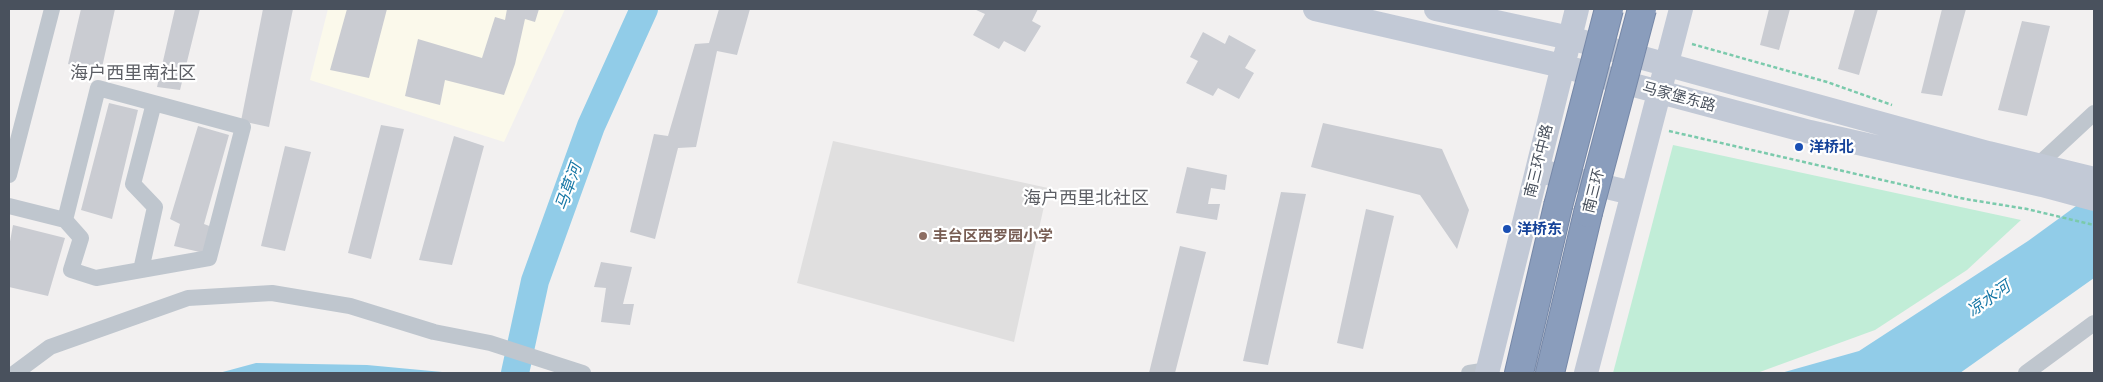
<!DOCTYPE html>
<meta charset="utf-8">
<style>
body{margin:0}
#map{position:relative;width:2103px;height:382px;overflow:hidden;background:#f2f0f0;font-family:"Alegreya Sans",sans-serif}
canvas{display:block}
.frame{position:absolute;inset:0;border:10px solid #49515d;pointer-events:none}
</style>
<div id="map">
<canvas width="2103" height="382"></canvas>
<div class="frame"></div>
</div>
<script>
const ctx = document.querySelector('canvas').getContext('2d');
ctx.lineJoin = 'round';
function fill(path, color) { ctx.fillStyle = color; ctx.fill(path, 'evenodd'); }
const shape = rows => new Path2D(rows.map(r => 'M' + r).join(''));
function trace(path, color, width, dash) { ctx.strokeStyle = color; ctx.lineWidth = width; ctx.lineCap = dash ? 'butt' : 'round'; ctx.setLineDash(dash || []); ctx.stroke(path); }
function drawText(font, color, halo, rows, align = 'center') {
  ctx.font = font + ' "Alegreya Sans","Noto Sans SC",sans-serif'; ctx.lineWidth = 4.5; ctx.setLineDash([]); ctx.textBaseline = 'middle'; ctx.strokeStyle = halo; ctx.fillStyle = color; for (const [text, x, y, turn = 0] of rows) {
    ctx.save(); ctx.translate(x, y); ctx.rotate((+turn || 0) * Math.PI / 180); ctx.textAlign = isNaN(turn) ? turn : align; if (halo) ctx.strokeText(text, 0, 0); ctx.fillText(text, 0, 0); ctx.restore();
  }
}
const commercial = shape([
 [328,9,565,9,504,142,310,80]
]);
const education = shape([
 [833,141,1048,188,1014,342,797,283]
]);
const green = shape([
 [1673,145,2021,220,1967,270,1875,330,1757,373,1613,373]
]);
const water = shape([
 [2094,193,2094,278,1960,373,1781,373,1859,351,2028,241],
 [256,363,367,365,453,373,219,373]
]);
const river = shape([
 [515,373,535,281,591,126,644,9]
]);
const building = shape([
 [81,9,115,9,101,72,68,64],
 [175,9,200,9,180,90,157,87],
 [263,9,293,9,269,127,241,121],
 [347,9,387,9,369,78,330,70],
 [507,9,539,9,535,22,525,19,515,64,504,95,445,80,440,105,405,96,418,39,482,58,495,17,505,20],
 [719,9,750,9,737,55,717,51,696,147,678,148,655,239,630,232,654,134,668,136,695,44,709,43],
 [974,9,1038,9,1032,21,1041,26,1025,52,1004,41,999,49,973,35,985,14],
 [1769,9,1790,9,1779,50,1760,45],
 [1855,9,1878,9,1859,75,1838,69],
 [1942,9,1966,9,1942,96,1921,93],
 [2022,21,2050,26,2027,116,1998,110],
 [1203,32,1225,44,1229,35,1256,50,1245,68,1254,73,1239,99,1218,88,1213,96,1186,83,1198,61,1190,57],
 [109,103,138,110,112,219,81,210],
 [1323,123,1442,149,1469,210,1457,249,1420,195,1311,167],
 [381,125,404,129,371,259,348,253],
 [198,126,229,135,204,224,212,227,204,253,174,246,180,224,170,219],
 [454,136,484,146,452,265,419,260],
 [285,146,311,152,285,251,261,246],
 [1187,167,1227,175,1225,190,1211,188,1208,204,1220,204,1217,220,1176,213],
 [1281,192,1306,194,1268,365,1243,361],
 [1366,209,1394,216,1363,349,1337,343],
 [13,225,65,238,48,296,9,287,9,247],
 [1180,246,1206,252,1175,373,1149,373],
 [601,262,632,267,623,304,634,304,630,325,601,322,606,288,594,287]
]);
const path = shape([
 [1692,44,1827,82,1892,105],
 [1669,131,1965,199,2027,209,2094,225]
]);
const street = shape([
 [2039,164,2094,113],
 [9,175,52,9],
 [9,206,65,220,81,238,71,270,96,278,209,258,243,127,98,88,65,220],
 [141,270,155,207,133,184,154,103],
 [15,373,50,347,188,298,272,293,350,306,434,332,490,343,583,373],
 [1469,373,1488,370],
 [2026,373,2094,323]
]);
const secondary = shape([
 [1315,9,1562,66,1810,132,2042,185,2094,199],
 [1436,9,1570,38,1988,153,2094,179],
 [1548,173,1632,193],
 [1487,373,1577,9],
 [1586,373,1681,9]
]);
const highway = shape([
 [1519,373,1558,206],
 [1550,373,1588,213]
]);
const highwayBridge = shape([
 [1558,206,1609,9],
 [1588,213,1642,9]
]);
const markers = [
 [1799,147,5,"#1a4fb4"],
 [1507,229,5,"#1a4fb4"],
 [923,236,5,"#8d6e63"]
];
const streetNames = [
 ["马家堡东路",1679,97,15],
 ["南三环中路",1539,161,-76],
 ["南三环",1594,191,-76]
];
const transitNames = [
 ["洋桥北",1809,147],
 ["洋桥东",1517,229]
];
const educationNames = [
 ["丰台区西罗园小学",933,236]
];
const waterNames = [
 ["马草河",569,187,-70],
 ["凉水河",1989,299,-35]
];
const quarterNames = [
 ["海户西里南社区",133,74],
 ["海户西里北社区",1086,199]
];
fill(commercial, '#fbf9eb');
fill(education, '#e0dfdf');
fill(green, '#c1edd7');
fill(water, '#91cce8');
trace(river, '#91cce8', 28);
fill(building, '#caccd2');
trace(highway, '#7688a8', 30);
trace(path, '#7bcaac', 2.5, [4, 2.5]);
trace(street, '#bfc6ce', 16);
trace(secondary, '#c2c9d6', 24);
trace(highway, '#8a9dbc', 28);
trace(highwayBridge, '#7688a8', 30, []);
trace(highwayBridge, '#8a9dbc', 28);
for (const [x, y, r, color] of markers) { const dot = new Path2D(); dot.arc(x, y, r, 0, 2 * Math.PI); ctx.fillStyle = color; ctx.fill(dot); trace(dot, '#fff', 2); }
drawText('15px', '#49515d', '#fff', streetNames);
drawText('bold 15px', '#164399', '#fff', transitNames, 'left');
drawText('bold 15px', '#785e54', '#fff', educationNames, 'left');
drawText('italic 16px', '#1476a5', '#fff', waterNames);
drawText('18px', '#5d5f65', '#fff', quarterNames);
</script>
